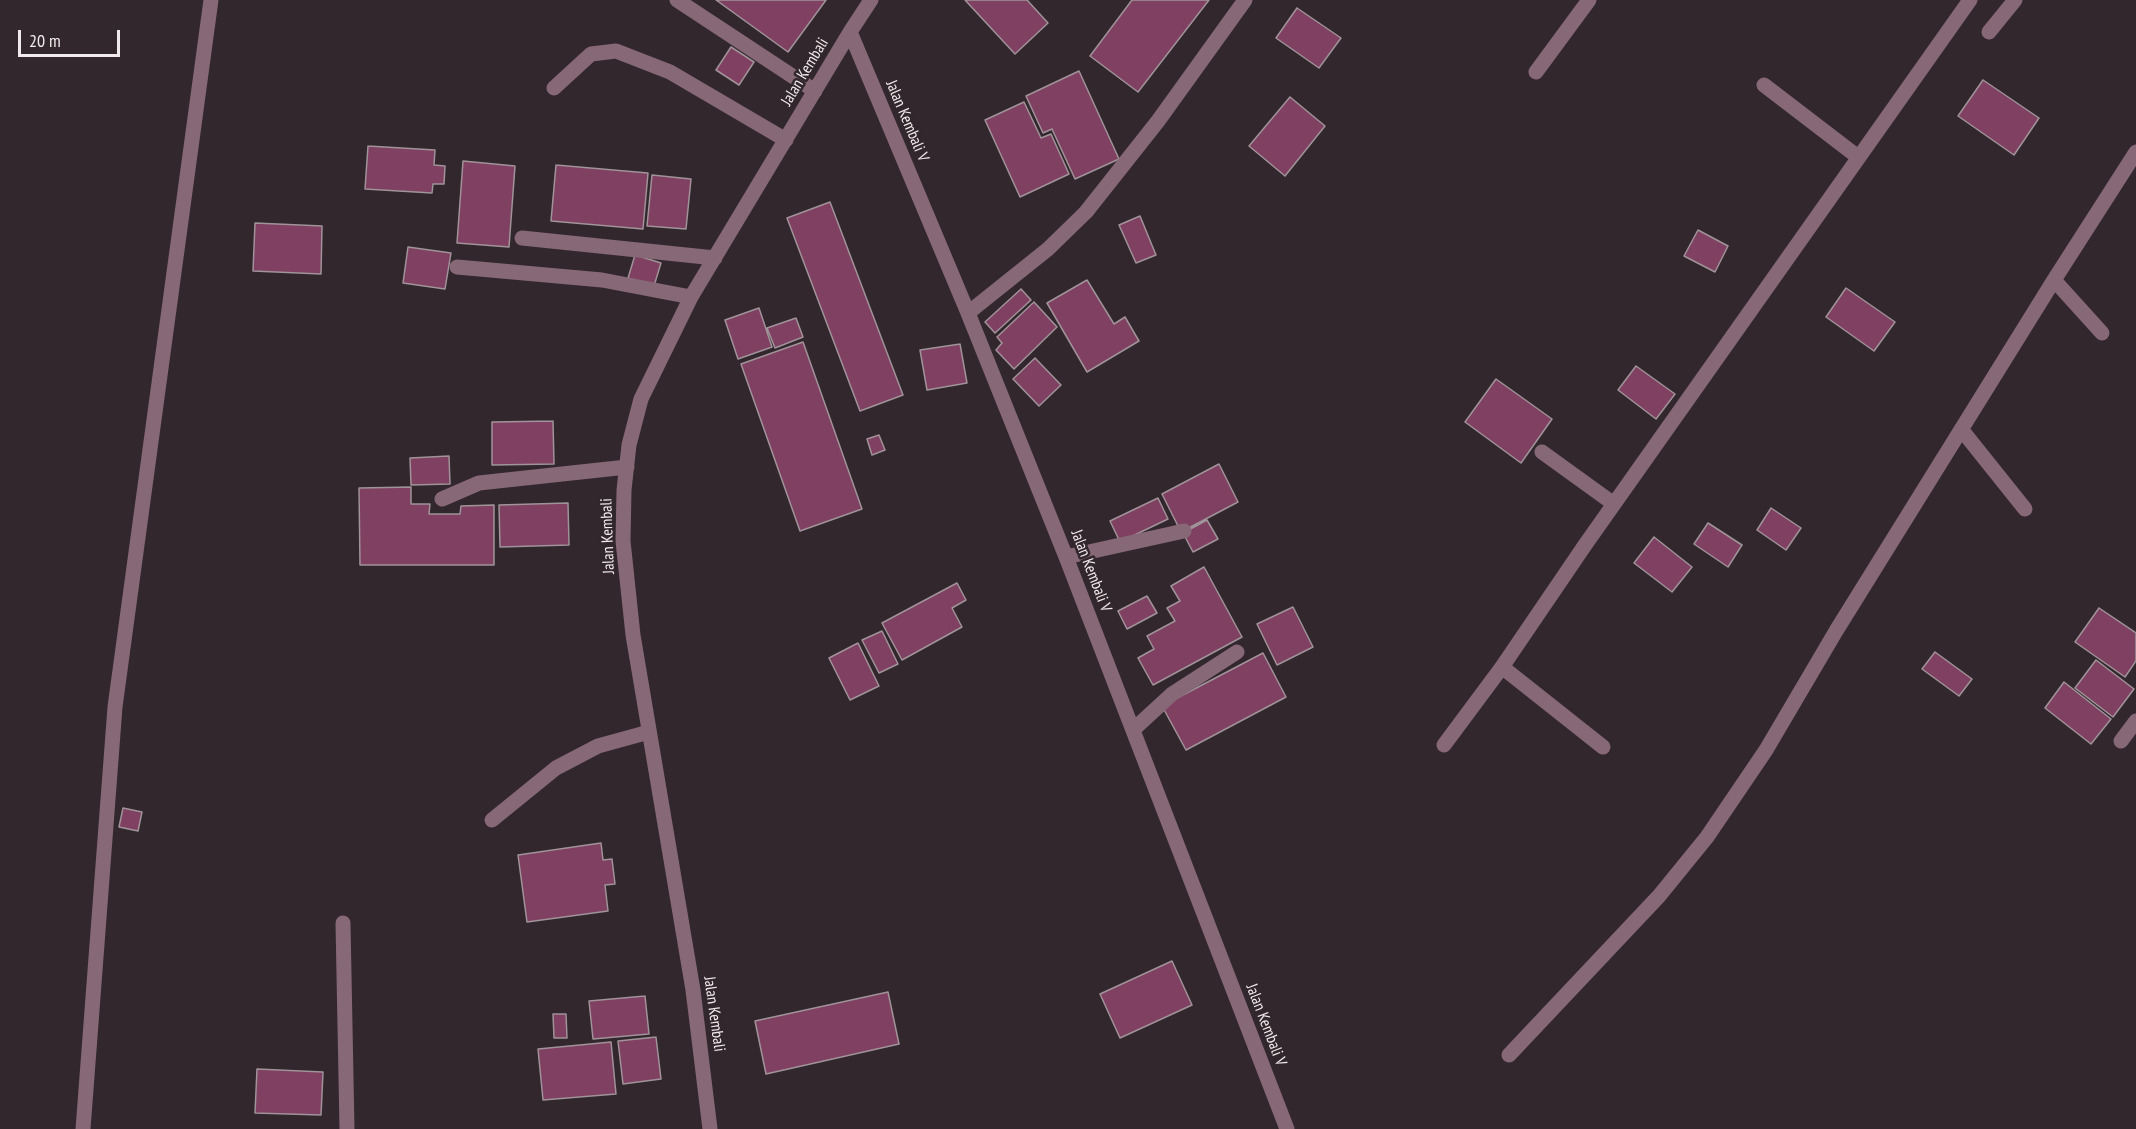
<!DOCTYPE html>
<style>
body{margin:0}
#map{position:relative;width:2136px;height:1129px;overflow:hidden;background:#32272c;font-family:"PT Sans Narrow",sans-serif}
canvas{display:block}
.scale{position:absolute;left:18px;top:30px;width:102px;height:27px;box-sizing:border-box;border:3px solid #f1eaed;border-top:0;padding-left:8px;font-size:18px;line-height:21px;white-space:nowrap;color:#f1eaed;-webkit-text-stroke:4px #32272c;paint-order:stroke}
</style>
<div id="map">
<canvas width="2136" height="1129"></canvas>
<div class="scale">20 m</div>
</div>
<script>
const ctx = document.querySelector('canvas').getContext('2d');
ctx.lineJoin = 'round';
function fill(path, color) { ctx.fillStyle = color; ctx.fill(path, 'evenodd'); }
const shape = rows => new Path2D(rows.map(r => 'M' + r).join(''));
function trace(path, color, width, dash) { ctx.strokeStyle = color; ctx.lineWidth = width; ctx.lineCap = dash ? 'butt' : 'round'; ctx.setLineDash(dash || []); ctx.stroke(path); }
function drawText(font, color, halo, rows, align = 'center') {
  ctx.font = font + ' "PT Sans Narrow",sans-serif'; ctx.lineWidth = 5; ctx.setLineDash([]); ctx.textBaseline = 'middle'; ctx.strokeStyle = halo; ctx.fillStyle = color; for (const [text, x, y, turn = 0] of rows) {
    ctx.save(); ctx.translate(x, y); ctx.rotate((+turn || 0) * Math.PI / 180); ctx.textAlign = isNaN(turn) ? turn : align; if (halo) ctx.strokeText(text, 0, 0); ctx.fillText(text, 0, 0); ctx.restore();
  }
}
const building = shape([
 [716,0,826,0,788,52,716,0],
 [965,0,1027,0,1048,23,1015,54,965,0],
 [1132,0,1209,0,1138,92,1090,56,1132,0],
 [1297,8,1341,38,1319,68,1276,38,1297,8],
 [731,47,754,62,739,85,716,70,731,47],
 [1079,71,1119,159,1075,179,1052,129,1043,133,1026,96,1079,71],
 [1983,80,2039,118,2014,155,1958,116,1983,80],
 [1290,97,1325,126,1285,176,1249,146,1290,97],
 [1024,102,1041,138,1051,134,1069,174,1020,197,985,120,1024,102],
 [368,146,435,150,434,165,445,166,444,184,433,184,432,193,365,189,368,146],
 [463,161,515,166,509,247,457,243,463,161],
 [556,165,648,173,643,229,551,221,556,165],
 [652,175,691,179,686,229,647,226,652,175],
 [830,202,903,395,860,411,787,218,830,202],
 [1140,216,1156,255,1136,263,1119,225,1140,216],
 [255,223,322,226,321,274,253,271,255,223],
 [1698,230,1728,246,1715,272,1684,256,1698,230],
 [408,247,451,253,445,289,403,283,408,247],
 [635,255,661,263,654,286,628,278,635,255],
 [1087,280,1114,324,1125,317,1139,341,1087,372,1047,303,1087,280],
 [1846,288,1895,322,1874,351,1826,317,1846,288],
 [1021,289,1031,300,995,333,985,322,1021,289],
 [1034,302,1057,327,1014,369,996,350,1002,343,997,337,1034,302],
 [759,308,772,347,738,359,725,320,759,308],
 [796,318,803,337,775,348,767,328,796,318],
 [803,342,862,509,800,531,741,364,803,342],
 [960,344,967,383,927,390,920,350,960,344],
 [1035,358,1061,385,1039,406,1013,379,1035,358],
 [1636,366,1675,394,1656,419,1618,390,1636,366],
 [1496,379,1552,419,1521,463,1465,422,1496,379],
 [553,421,554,464,492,465,492,422,553,421],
 [879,435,885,450,872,455,867,439,879,435],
 [449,456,450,484,411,485,410,458,449,456],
 [1219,464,1238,502,1181,532,1162,494,1219,464],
 [411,487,411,504,430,504,429,514,460,514,461,506,494,505,494,565,360,565,359,488,411,487],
 [1158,498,1168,519,1120,542,1110,521,1158,498],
 [568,503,569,545,500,547,499,505,568,503],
 [1771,508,1801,528,1786,550,1757,530,1771,508],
 [1207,520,1218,539,1193,552,1183,533,1207,520],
 [1708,523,1742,545,1728,567,1694,544,1708,523],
 [1654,537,1692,567,1672,592,1634,563,1654,537],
 [1204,567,1242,637,1153,685,1138,658,1154,649,1147,636,1175,621,1167,608,1180,601,1171,586,1204,567],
 [957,583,966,600,952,608,962,627,902,660,882,623,957,583],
 [1147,596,1157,613,1127,629,1118,611,1147,596],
 [1293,607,1313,647,1277,665,1257,624,1293,607],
 [2099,608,2136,633,2136,661,2125,677,2075,642,2099,608],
 [882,631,898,664,879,673,862,640,882,631],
 [858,643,879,686,850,700,829,658,858,643],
 [1935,652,1972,679,1959,696,1922,669,1935,652],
 [1263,653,1286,697,1186,750,1162,706,1263,653],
 [2096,660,2134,689,2113,717,2075,688,2096,660],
 [2064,682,2111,719,2091,744,2045,708,2064,682],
 [123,808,142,812,138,831,119,827,123,808],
 [601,843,603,860,612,859,615,884,605,885,608,911,527,922,518,855,601,843],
 [1172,961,1192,1005,1120,1038,1100,994,1172,961],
 [888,992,899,1044,766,1074,755,1021,888,992],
 [645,996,649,1034,593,1039,589,1001,645,996],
 [553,1014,566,1014,567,1038,554,1038,553,1014],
 [656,1037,661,1079,623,1084,618,1041,656,1037],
 [611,1042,616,1094,543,1100,538,1049,611,1042],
 [257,1069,323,1072,321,1115,255,1113,257,1069]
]);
const minor = shape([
 [677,0,815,91],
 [850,32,968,313,1066,557,1287,1129],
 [1989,32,2015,0],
 [1536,72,1589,0],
 [1764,85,1858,157],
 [554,88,591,54,616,51,670,72,786,140],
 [522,238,715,258],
 [457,267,602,280,691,297],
 [2054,280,2102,333],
 [968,313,1048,249,1086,212,1158,121,1245,0],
 [1961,429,2025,509],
 [1542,452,1614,504],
 [442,499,479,483,627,467],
 [1066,557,1184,531],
 [1502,667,1603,747],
 [1134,729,1172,694,1237,652],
 [2121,741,2136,721],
 [1444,745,1502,667,1585,545,1970,0],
 [492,820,556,768,598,746,649,732],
 [343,923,347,1129],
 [1509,1055,1659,896,1707,837,1766,750,1836,631,2054,280,2136,152],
 [83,1129,115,707,211,0],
 [710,1129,693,990,633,635,623,541,624,490,629,445,641,399,691,297,850,32,871,0]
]);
const streetNames = [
 ["Jalan Kembali",805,72,-59],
 ["Jalan Kembali V",907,121,67],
 ["Jalan Kembali",608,536,-92],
 ["Jalan Kembali V",1091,571,69],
 ["Jalan Kembali",714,1014,82],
 ["Jalan Kembali V",1266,1025,69]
];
fill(building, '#7f4062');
trace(building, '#a09399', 1.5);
trace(minor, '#866876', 15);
drawText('16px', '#f1eaed', '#32272c', streetNames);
</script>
